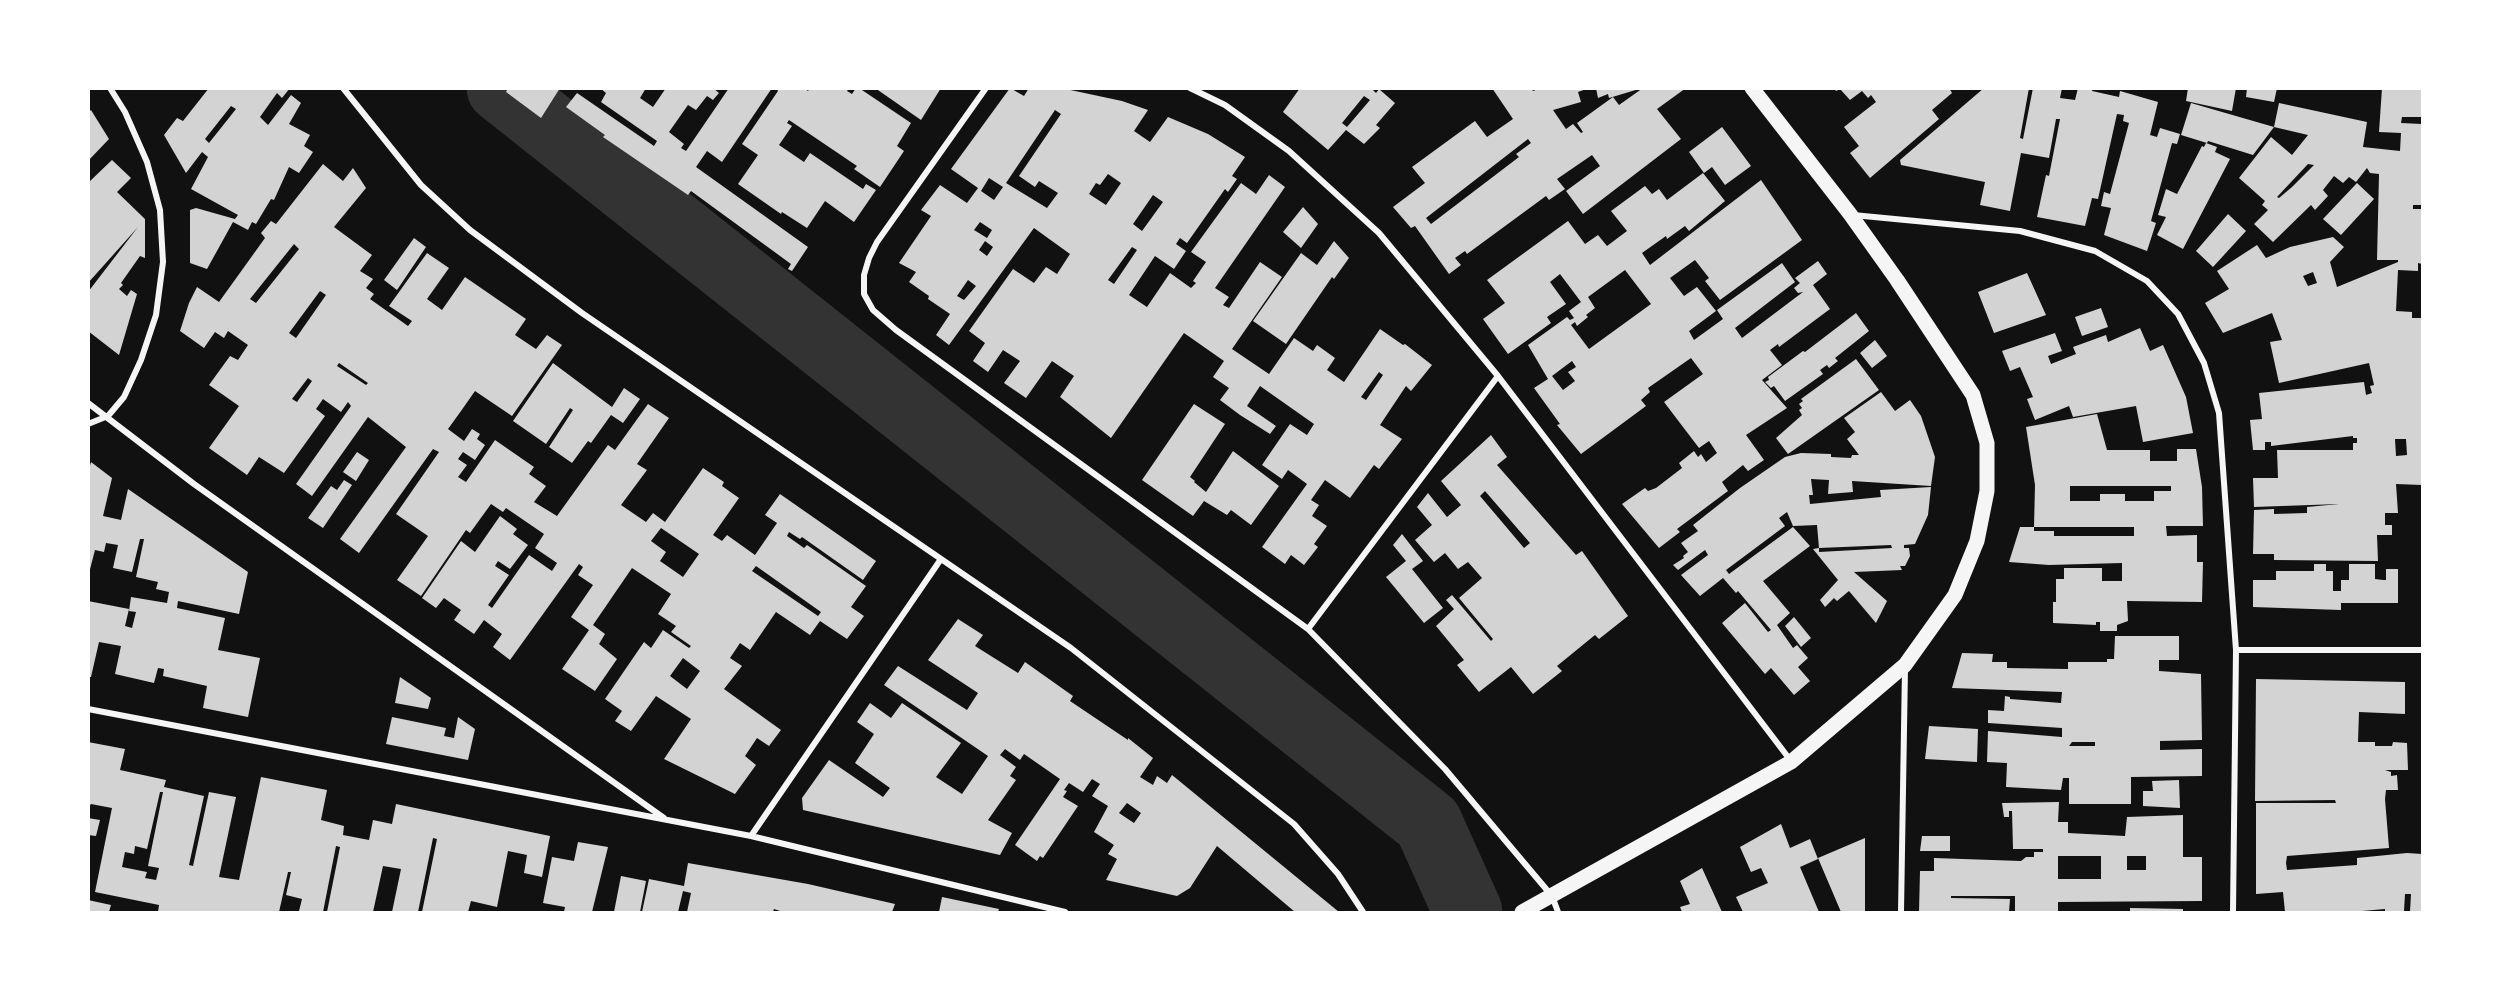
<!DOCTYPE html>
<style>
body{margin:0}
#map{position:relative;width:2511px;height:1001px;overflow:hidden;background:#111;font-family:"Asap Condensed",sans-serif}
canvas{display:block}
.frame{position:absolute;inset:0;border:90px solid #fff;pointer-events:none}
</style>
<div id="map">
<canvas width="2511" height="1001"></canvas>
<div class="frame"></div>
</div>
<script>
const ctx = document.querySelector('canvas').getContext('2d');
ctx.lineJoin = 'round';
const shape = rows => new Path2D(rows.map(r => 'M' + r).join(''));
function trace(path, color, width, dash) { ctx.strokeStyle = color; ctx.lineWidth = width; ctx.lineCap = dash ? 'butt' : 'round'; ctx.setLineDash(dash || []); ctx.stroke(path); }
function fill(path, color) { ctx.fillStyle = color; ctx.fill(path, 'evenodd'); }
const river = shape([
 [501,88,1428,823,1468,912]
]);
const building = shape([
 [209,88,290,88,282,98,277,93,260,117,268,125,291,95,301,103,289,124,310,135,304,146,313,152,299,173,289,167,274,200,271,199,256,224,252,222,248,230,233,222,207,269,190,263,190,210,196,208,235,219,238,215,191,189,208,157,202,152,186,173,164,135,177,118,183,121],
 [231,106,236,109,209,143,205,139],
 [508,88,560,88,541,118,506,92],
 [600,88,646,88,640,98,653,107,666,88,713,88,719,93,713,100,707,96,696,110,688,105,669,132,684,144,681,148,686,151,729,88,772,88,722,162,707,151,696,167,808,247,792,271,788,269,791,264,691,191,688,195,603,137,605,135,566,107,577,93,654,146,657,141,601,102,606,93],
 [776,88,804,88,808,91,810,88,849,88,847,91,852,94,856,88,859,88,911,123,897,146,904,151,880,187,854,169,857,166,789,120,787,123,792,126,779,145,804,162,810,153,863,189,866,184,876,190,854,222,825,201,807,228,782,212,781,214,738,184,758,155,742,144,778,91],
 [875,88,941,88,921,120],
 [1010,88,1024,96,1029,88,1061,88,1122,101,1148,110,1134,131,1150,142,1168,117,1208,134,1245,157,1232,176,1237,179,1228,192,1225,189,1187,243,1180,238,1176,244,1186,251,1174,269,1155,256,1129,295,1147,307,1170,273,1191,288,1196,283,1193,281,1206,262,1191,252,1241,183,1256,194,1269,175,1285,187,1215,288,1229,297,1223,305,1229,308,1260,262,1282,277,1232,349,1269,374,1294,338,1313,351,1317,345,1335,358,1327,370,1344,382,1380,329,1403,345,1405,344,1432,365,1411,391,1406,386,1380,425,1402,439,1379,469,1374,465,1350,498,1325,480,1311,500,1319,505,1312,516,1327,526,1314,544,1318,547,1304,565,1291,555,1285,564,1262,547,1307,484,1288,470,1282,479,1262,465,1290,424,1307,435,1314,424,1260,386,1247,406,1276,426,1270,434,1240,415,1220,400,1229,388,1213,377,1224,361,1184,333,1111,438,1060,397,1074,376,1052,361,1026,398,1004,383,1020,361,1003,350,988,372,973,361,985,343,969,331,1013,269,1034,283,1046,267,1057,274,1070,254,1034,228,949,345,936,335,950,314,928,299,929,296,909,282,916,272,899,263,931,216,921,210,940,185,967,203,978,188,951,169],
 [1055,110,1061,114,1019,176,1035,187,1039,181,1058,193,1047,208,1006,183],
 [1108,174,1121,183,1106,205,1089,194,1096,183,1100,185],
 [989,178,1003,187,994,200,981,191],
 [1153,195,1163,202,1142,231,1133,224],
 [980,222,992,230,987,238,974,230],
 [985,241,993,247,987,256,979,250],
 [1132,247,1137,250,1114,284,1108,280],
 [968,280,976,286,964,300,957,296],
 [1379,372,1383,375,1366,400,1361,397],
 [1300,88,1371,88,1376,93,1379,89,1395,103,1376,125,1380,128,1364,144,1346,130,1328,150,1283,112],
 [1364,96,1370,100,1347,127,1342,123],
 [1492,88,1531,88,1533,91,1541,88,1589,88,1578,92,1581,102,1553,110,1566,129,1573,124,1581,133,1583,132,1577,123,1613,97,1619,105,1643,88,1686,88,1657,109,1681,139,1583,214,1566,191,1600,166,1592,155,1557,179,1565,189,1549,200,1546,196,1467,254,1465,251,1455,258,1461,265,1449,274,1415,226,1411,228,1393,207,1425,183,1412,167,1475,121,1487,137,1513,119],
 [1528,139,1531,143,1516,154,1519,157,1431,224,1426,218],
 [1596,88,1639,88,1639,89,1609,98,1608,94,1598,98],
 [1834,88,1949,88,1952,93,1932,110,1939,119,1870,178,1850,153,1859,146,1844,127,1876,102,1871,95,1868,98,1862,91,1850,100,1840,89,1836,91],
 [1984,88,2029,88,2020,138,2023,139,2033,88,2062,88,2060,98,2075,100,2078,88,2093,88,2092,91,2119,97,2120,91,2158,102,2150,135,2157,137,2160,128,2180,134,2177,144,2172,143,2151,221,2156,223,2147,251,2104,235,2111,208,2101,206,2104,192,2110,194,2129,123,2123,121,2124,115,2117,114,2098,199,2092,198,2085,226,2037,217,2046,175,2049,176,2060,119,2056,119,2049,158,2021,153,2010,211,1980,205,1985,182,1901,165,1900,160],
 [2188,88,2236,88,2232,111,2186,101],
 [2247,88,2277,88,2274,102,2246,97],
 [2382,88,2422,88,2422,117,2402,117,2401,123,2422,124,2422,205,2413,205,2413,209,2422,209,2422,264,2418,263,2418,271,2398,270,2396,311,2412,312,2412,318,2422,318,2422,485,2396,484,2398,513,2385,513,2385,525,2392,525,2392,535,2377,535,2378,561,2274,560,2274,554,2253,554,2254,510,2274,509,2274,514,2307,513,2307,507,2339,504,2254,507,2253,478,2278,478,2277,450,2353,450,2353,443,2357,443,2357,438,2353,438,2353,436,2271,446,2271,442,2265,442,2265,450,2253,450,2250,420,2262,419,2259,393,2364,382,2366,395,2372,393,2370,386,2374,385,2369,363,2279,383,2270,342,2282,340,2272,313,2223,333,2205,303,2229,289,2217,271,2257,245,2266,258,2290,247,2333,237,2344,247,2330,262,2337,287,2398,262,2398,260,2377,260,2379,174,2370,173,2367,168,2356,182,2349,177,2343,183,2334,176,2323,190,2328,196,2315,210,2311,205,2273,242,2254,224,2268,210,2262,205,2265,201,2239,178,2271,137,2292,155,2308,135,2274,127,2253,155,2208,141,2207,143,2181,135,2191,103,2274,127,2279,103,2367,122,2363,147,2400,151,2401,133,2379,132],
 [2308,164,2314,165,2292,187,2279,198,2277,197],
 [2313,272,2317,283,2308,286,2303,276],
 [2395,439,2406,439,2407,455,2396,456],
 [91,110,109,139,88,161,88,113],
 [1722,127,1751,166,1725,185,1712,167,1704,173,1689,152],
 [2206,143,2217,147,2215,152,2230,159,2183,249,2157,235,2166,217,2158,215,2166,189,2177,194,2202,146,2204,147],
 [112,160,131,178,117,192,145,219,145,258,140,256,121,283,123,285,119,289,127,296,131,290,137,294,119,355,88,331,88,292,138,227,88,283,88,183],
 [323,164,343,181,353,168,366,188,334,227,372,255,360,271,373,279,366,288,374,294,370,299,408,326,412,321,389,306,427,253,449,268,427,299,442,310,465,277,526,319,515,335,536,349,547,335,562,345,512,416,475,391,461,411,448,429,464,441,472,429,480,434,477,439,485,445,475,460,463,452,458,459,467,465,458,477,466,482,495,440,534,467,529,474,546,486,534,502,557,516,608,445,615,450,648,404,669,418,637,464,647,470,621,505,646,522,653,513,665,522,703,468,724,482,722,486,739,498,713,535,722,541,727,535,755,555,777,523,765,515,780,494,876,561,863,580,802,537,800,539,789,532,787,536,804,548,807,545,866,586,851,607,864,616,847,639,820,621,810,635,776,612,750,650,740,643,730,658,742,666,724,689,781,730,769,746,757,738,745,756,756,765,735,794,664,759,691,719,656,696,631,731,615,721,622,711,605,699,644,642,651,648,663,630,689,648,691,646,671,632,676,626,658,614,671,594,632,568,593,625,605,634,599,644,617,659,595,691,562,669,589,630,571,617,593,585,578,575,583,567,579,564,510,660,493,647,502,634,484,620,474,634,454,620,461,610,444,598,436,608,422,598,461,541,475,552,500,516,517,529,513,534,528,545,510,569,498,561,495,566,509,575,488,605,492,608,529,555,552,571,557,563,535,548,544,534,506,508,503,512,491,504,470,533,466,530,421,596,397,580,428,536,396,514,439,452,433,449,359,553,340,539,406,447,368,417,312,496,296,484,351,406,348,402,341,412,323,399,316,409,325,416,284,473,259,457,247,475,209,448,239,406,209,385,230,356,238,360,248,345,228,331,224,338,215,332,204,348,180,331,189,303,197,287,219,302,265,238,261,233,271,221,276,224],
 [294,244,299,249,256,303,250,299],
 [320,291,326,295,296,338,289,333],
 [339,363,368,383,366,385,337,366],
 [308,378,312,381,297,402,292,399],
 [661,528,699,554,683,577,660,561,666,552,651,541],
 [756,566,821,612,818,616,752,571],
 [683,658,700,671,687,689,670,676],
 [1703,173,1725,201,1689,231,1685,226,1667,239,1666,236,1642,253,1650,265,1761,180,1802,240,1720,300,1705,281,1709,278,1695,260,1670,278,1684,296,1697,287,1716,311,1689,331,1694,340,1723,319,1717,310,1782,263,1795,282,1735,328,1742,338,1803,292,1798,293,1794,288,1800,283,1795,278,1818,261,1827,274,1813,285,1830,309,1779,347,1778,344,1770,350,1782,365,1762,380,1787,408,1746,435,1764,460,1748,471,1743,465,1722,482,1728,491,1677,529,1680,532,1659,548,1622,504,1645,488,1648,491,1656,488,1682,468,1679,463,1694,451,1698,457,1701,454,1706,462,1717,453,1709,441,1699,448,1664,402,1703,374,1691,358,1648,388,1650,392,1641,400,1646,406,1581,454,1557,425,1560,424,1534,388,1548,379,1528,345,1567,317,1570,320,1574,318,1569,311,1581,302,1560,274,1550,282,1566,304,1547,317,1551,323,1508,354,1483,319,1505,303,1487,280,1568,221,1585,244,1598,235,1607,246,1627,231,1611,211,1645,186,1652,194,1659,189,1667,200],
 [1625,270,1651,304,1589,349,1571,325,1575,322,1577,326,1588,317,1586,315,1595,308,1588,297],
 [1572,361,1576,367,1568,372,1575,381,1563,390,1552,376],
 [2357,183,2374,199,2341,235,2323,219],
 [1303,207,1318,224,1301,248,1283,232],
 [2228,214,2246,231,2213,267,2196,251],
 [414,238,426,247,397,290,384,280],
 [1334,241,1349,258,1334,279,1332,277,1286,344,1253,321,1301,253,1317,265],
 [2027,273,2046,315,1994,333,1978,292],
 [2101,308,2108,327,2082,336,2075,317],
 [1856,313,1869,331,1835,358,1838,361,1829,368,1827,365,1820,370,1823,374,1785,401,1774,386,1771,388,1765,382,1769,380,1768,377,1803,351,1805,352],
 [2140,328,2150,351,2163,345,2186,397,2193,433,2143,442,2136,406,2073,417,2069,406,2035,420,2027,399,2033,397,2020,367,2010,371,2002,351,2055,333,2062,351,2048,356,2051,364,2076,354,2073,347,2106,335,2108,342],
 [1875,340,1887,356,1872,368,1860,353],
 [1856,359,1879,390,1788,454,1776,438,1802,415,1799,410,1802,408,1799,404,1803,401,1801,399],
 [553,363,612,407,624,388,640,399,623,423,611,415,591,443,588,441,572,463,549,447,573,410,570,408,546,444,513,421],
 [1881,392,1895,411,1910,400,1921,416,1935,457,1931,486,1852,481,1853,492,1828,494,1829,480,1811,479,1813,495,1809,495,1810,504,1881,497,1880,490,1931,487,1928,515,1915,544,1904,545,1904,548,1909,548,1910,556,1905,566,1900,566,1902,570,1854,572,1887,601,1876,623,1849,591,1837,601,1834,598,1825,607,1820,600,1838,580,1813,549,1819,548,1819,552,1892,548,1891,545,1819,548,1817,525,1793,526,1787,512,1779,518,1785,526,1726,570,1729,574,1793,527,1810,546,1763,581,1790,613,1777,625,1793,648,1797,645,1808,658,1798,667,1810,681,1794,695,1771,668,1765,674,1722,623,1745,603,1768,632,1771,630,1738,591,1736,593,1723,578,1700,596,1681,575,1708,555,1705,550,1678,570,1673,565,1684,558,1683,556,1688,552,1681,543,1698,531,1693,525,1740,488,1785,457,1801,453,1831,454,1831,457,1851,458,1852,455,1859,455,1847,439,1855,432,1844,418],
 [1194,404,1225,424,1190,477,1195,481,1194,482,1206,492,1233,451,1279,486,1251,525,1231,510,1227,515,1204,501,1193,516,1142,480],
 [2097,414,2107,450,2150,450,2150,461,2177,461,2177,449,2196,449,2202,487,2203,526,2166,526,2167,536,2197,535,2197,562,2203,562,2202,602,2127,601,2128,621,2117,625,2117,631,2100,631,2100,622,2096,622,2096,625,2053,623,2053,602,2056,602,2056,579,2064,579,2064,568,2102,568,2102,581,2122,581,2122,563,2049,565,2009,562,2020,527,2034,527,2034,531,2054,531,2054,536,2134,536,2134,527,2034,527,2035,485,2026,427],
 [2070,486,2171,486,2171,491,2154,491,2154,501,2125,501,2125,494,2100,494,2100,501,2070,501],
 [1491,435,1507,457,1497,465,1576,555,1582,551,1628,616,1599,639,1595,635,1557,666,1562,671,1533,694,1511,667,1479,692,1457,665,1464,660,1436,626,1454,609,1446,600,1452,595,1491,641,1493,639,1459,598,1482,578,1468,562,1458,569,1445,553,1434,562,1415,540,1432,525,1417,507,1428,493,1447,517,1461,505,1441,481],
 [1485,491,1530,543,1524,548,1480,496],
 [357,452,369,460,356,481,343,472],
 [91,462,112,478,103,516,121,520,128,489,248,572,239,614,178,601,177,608,225,618,218,650,260,658,248,717,203,708,207,686,163,676,164,669,158,668,154,683,115,674,121,646,99,642,91,677,88,677,88,601,129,609,125,626,132,628,136,612,129,611,131,597,167,603,169,592,156,589,158,582,136,577,144,539,140,539,132,572,113,568,118,545,106,543,104,552,95,550,88,577,88,473],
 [344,480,352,485,323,528,308,518,331,486,337,490],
 [1402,534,1423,561,1412,569,1443,608,1424,623,1386,577,1406,561,1393,545],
 [2314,564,2326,564,2326,571,2333,571,2333,591,2341,591,2341,580,2349,580,2349,564,2375,564,2375,579,2383,580,2386,580,2386,569,2398,569,2398,603,2341,603,2341,610,2253,607,2253,580,2276,580,2276,571,2314,571],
 [1794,617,1811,638,1801,647,1785,626],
 [958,619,983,635,975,646,1018,673,1025,662,1073,696,1070,701,1128,740,1128,738,1153,758,1140,777,1153,785,1157,776,1167,783,1172,775,1339,912,1295,912,1217,846,1190,888,1177,896,1106,880,1117,859,1108,854,1114,845,1094,832,1108,806,1092,796,1100,784,1092,779,1083,792,1069,783,1064,790,1067,791,1063,797,1078,806,1043,858,1040,856,1037,861,1015,845,1060,779,1024,754,1020,760,1005,749,1000,755,1016,767,1010,776,1016,780,988,820,1012,833,1000,855,803,810,802,798,829,760,883,797,890,788,855,763,874,734,857,722,870,703,891,718,902,703,961,743,936,777,962,794,988,756,884,685,898,666,967,710,978,693,928,660],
 [1127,803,1141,813,1134,823,1119,813],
 [2115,636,2179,636,2179,660,2159,660,2159,671,2201,674,2202,740,2160,741,2160,750,2202,749,2202,776,2131,777,2131,804,2069,804,2069,778,2063,778,2061,790,2006,787,2007,763,1987,762,1988,731,2062,737,2062,728,1988,723,1988,710,2004,711,2005,696,2010,697,2010,699,2061,703,2062,692,1952,688,1962,653,1993,654,1992,662,2007,662,2007,668,2068,669,2068,662,2107,662,2107,659,2114,659],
 [2072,742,2095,742,2095,746,2069,746],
 [400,677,431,698,428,709,395,703],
 [2256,679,2405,682,2405,714,2359,712,2358,742,2375,742,2375,746,2392,746,2393,742,2407,743,2408,770,2385,770,2391,772,2391,776,2397,775,2398,790,2386,790,2385,799,2389,848,2287,856,2286,863,2287,870,2357,865,2357,858,2407,853,2422,854,2422,912,2410,912,2411,894,2405,894,2404,911,2385,912,2385,909,2362,911,2362,912,2285,912,2283,892,2256,894,2256,803,2336,803,2335,800,2255,801],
 [392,717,446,728,444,736,454,738,458,717,475,729,468,760,386,744],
 [1929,726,1978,729,1977,762,1925,759],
 [88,742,125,749,120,770,166,780,164,787,204,796,189,865,193,866,209,792,236,797,219,877,239,880,261,777,327,790,321,820,344,826,343,835,369,840,373,820,392,824,396,804,550,836,542,877,524,873,527,855,508,851,497,907,471,901,468,912,422,912,437,839,433,838,418,912,392,912,401,869,383,866,373,912,327,912,340,847,336,846,323,912,299,911,302,899,286,895,291,872,288,872,279,912,158,912,159,905,95,892,112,808,91,804,88,808],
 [160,792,163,792,148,866,159,868,156,880,145,878,147,872,122,867,125,852,134,854,135,846,147,849],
 [2179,780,2180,808,2143,806,2143,791,2153,791,2152,781],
 [2059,802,2058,822,2068,822,2068,833,2125,836,2127,817,2183,815,2183,857,2202,857,2202,901,2058,902,2058,912,2015,912,2015,896,1951,896,1951,898,2010,899,2009,912,1919,912,1920,871,1934,871,1934,858,2021,861,2026,857,2034,857,2034,852,2043,852,2043,849,2013,849,2012,811,2009,811,2009,817,2004,817,2002,803],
 [2058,856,2101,856,2101,879,2058,879],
 [2127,856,2146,856,2146,870,2127,870],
 [88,818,100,820,96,836,88,835],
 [1781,824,1790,848,1810,839,1818,859,1800,867,1819,912,1743,912,1736,897,1768,883,1761,868,1751,872,1740,847],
 [1922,836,1950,836,1950,851,1920,851],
 [1865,838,1865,912,1841,912,1818,858],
 [578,842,608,847,592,912,564,912,565,907,543,903,552,857,574,861],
 [688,863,808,884,895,904,892,912,780,912,780,911,774,909,773,912,687,912,691,893,683,891,678,912,642,912,649,879,684,886],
 [1702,868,1722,912,1682,912,1680,907,1690,904,1680,881],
 [621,876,646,881,640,912,614,912],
 [942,897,999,909,998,912,939,912],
 [88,900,111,905,109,912,88,912],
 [2130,908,2183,909,2183,912,2130,912]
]);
const minor = shape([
 [343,88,421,185,470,230,582,313,1071,648,1294,824,1338,874,1363,912],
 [986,88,877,242,869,258,864,275,864,294,873,310,896,330,1308,629,1445,769,1552,896,1558,912],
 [1190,88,1225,105,1289,151,1379,233,1498,376,1791,761],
 [1853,215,2020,231,2095,251,2147,281,2178,314,2204,363,2219,413,2236,650,2233,912],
 [88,403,194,484,664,818],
 [88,424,108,416,124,397,141,360,156,315,163,262,160,210,147,162,125,112,110,88],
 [1308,629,1498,376],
 [2236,650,2422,650],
 [88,709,751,836,1065,912],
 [751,836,941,559],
 [1901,912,1905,668]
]);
const primary = shape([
 [1522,912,1791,762,1905,665,1955,595,1977,541,1987,491,1987,443,1973,395,1897,280,1850,214,1752,88]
]);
trace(river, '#333', 69);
fill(building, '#d3d3d3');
trace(minor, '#f5f5f5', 6);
trace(primary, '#f5f5f5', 15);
</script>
